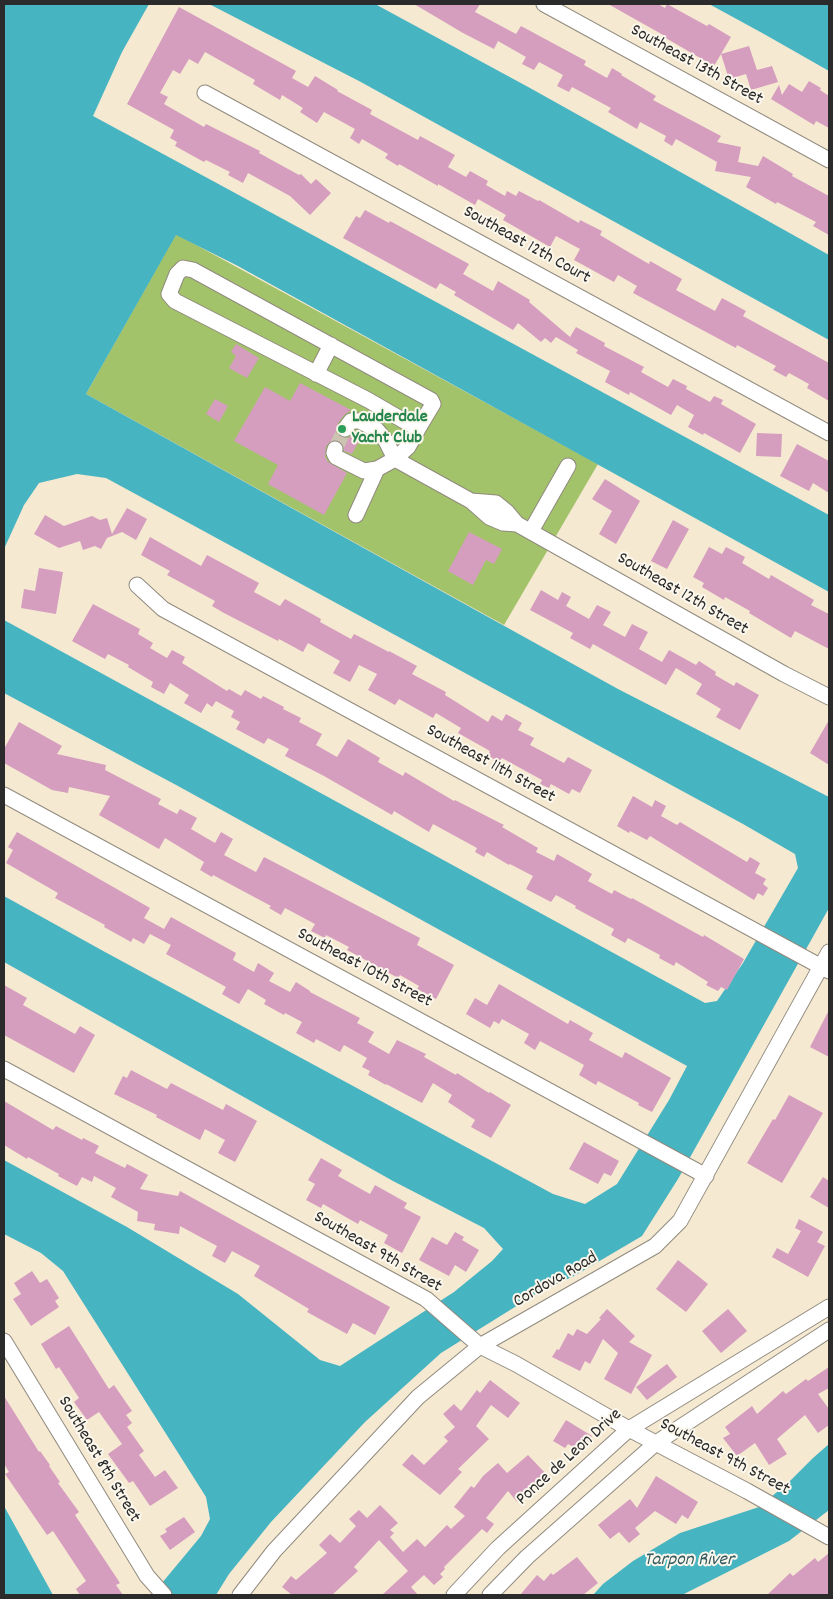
<!DOCTYPE html>
<style>
body{margin:0}
#map{position:relative;width:833px;height:1599px;overflow:hidden;background:#f6e9d2;font-family:Dekko,sans-serif}
canvas{display:block}
.frame{position:absolute;inset:0;border:5px solid #2b2b2b;pointer-events:none}
</style>
<div id="map">
<canvas width="833" height="1599"></canvas>
<div class="frame"></div>
</div>
<script>
const ctx = document.querySelector('canvas').getContext('2d');
ctx.lineJoin = 'round';
function fill(path, color) { ctx.fillStyle = color; ctx.fill(path, 'evenodd'); }
const shape = rows => new Path2D(rows.map(r => 'M' + r).join(''));
function trace(path, color, width, dash) { ctx.strokeStyle = color; ctx.lineWidth = width; ctx.lineCap = dash ? 'butt' : 'round'; ctx.setLineDash(dash || []); ctx.stroke(path); }
function drawText(font, color, halo, rows, align = 'center') {
  ctx.font = font + ' Dekko,sans-serif'; ctx.lineWidth = 4; ctx.setLineDash([]); ctx.textBaseline = 'middle'; ctx.strokeStyle = halo; ctx.fillStyle = color; for (const [text, x, y, turn = 0] of rows) {
    ctx.save(); ctx.translate(x, y); ctx.rotate((+turn || 0) * Math.PI / 180); ctx.textAlign = isNaN(turn) ? turn : align; if (halo) ctx.strokeText(text, 0, 0); ctx.fillText(text, 0, 0); ctx.restore();
  }
}
const green = shape([
 [176,234,598,464,504,625,86,394]
]);
const water = shape([
 [4,4,149,4,122,52,93,116,829,515,829,592,236,265,176,235,86,394,618,689,829,797,829,908,678,1179,642,1236,574,1276,539,1292,441,1353,365,1422,271,1522,229,1574,216,1595,152,1595,201,1536,210,1519,206,1497,63,1271,41,1253,4,1234,4,1160,127,1227,238,1294,320,1360,340,1366,454,1292,492,1261,503,1249,484,1228,393,1181,4,962,4,896,105,952,553,1194,585,1204,617,1184,669,1100,687,1066,178,786,4,693,4,620,705,1003,717,1001,743,963,798,868,795,854,743,824,106,478,77,474,39,483,24,505,4,549],
 [209,4,375,4,530,88,829,255,829,340,359,81],
 [709,4,829,4,829,71,764,34],
 [829,1444,829,1510,789,1541,682,1595,593,1595,603,1584,633,1561,680,1533,759,1507,789,1482,813,1458],
 [4,1506,53,1595,4,1595]
]);
const building = shape([
 [414,4,480,4,475,12,516,34,521,26,586,61,584,65,607,78,612,68,622,74,621,75,656,96,653,100,721,136,717,142,741,147,738,162,758,166,763,156,793,174,792,176,829,196,829,235,813,226,816,222,777,202,776,204,746,187,751,177,715,171,717,162,676,139,672,146,664,141,666,136,640,122,637,129,608,112,611,108,572,87,569,92,557,86,563,75,539,62,534,70,522,64,526,57,498,41,494,49,463,33],
 [608,4,658,4,665,8,667,4,707,26,709,24,731,37,714,66,664,37,665,36],
 [179,7,296,71,292,78,308,87,315,76,338,90,337,91,372,110,370,114,418,140,420,136,455,155,448,167,466,177,470,171,488,181,486,185,505,196,507,191,516,196,519,191,538,201,539,200,579,223,580,220,602,231,600,235,625,250,649,264,650,261,682,279,676,290,715,311,722,298,746,311,743,316,829,363,829,401,807,388,809,384,789,373,786,377,773,370,776,366,737,345,736,348,633,293,637,286,618,275,614,282,574,260,580,249,556,236,550,247,503,220,506,215,478,199,475,205,438,184,438,186,399,164,398,166,385,158,388,154,362,139,359,144,350,138,355,129,324,112,317,123,300,112,303,108,282,95,280,100,253,84,255,80,205,52,198,64,189,59,180,74,173,70,160,93,168,97,164,104,204,127,206,124,260,151,259,153,299,175,301,174,311,184,316,179,331,193,310,215,290,196,248,173,243,183,228,175,230,172,206,160,204,162,175,146,177,142,170,138,174,130,127,104],
 [749,46,757,70,772,66,778,82,751,90,746,74,729,79,721,54],
 [809,81,821,88,820,90,829,96,829,128,816,121,814,125,771,99,779,85,782,95,789,84,802,92],
 [365,210,389,223,390,221,469,264,463,274,493,291,498,281,530,300,529,302,570,337,576,327,605,343,604,346,644,367,641,372,668,387,673,379,687,386,686,389,710,402,714,396,723,400,721,404,756,424,740,453,704,433,703,435,688,427,694,415,677,405,671,415,630,392,629,395,605,382,610,371,576,353,578,350,556,337,551,343,545,338,541,342,518,323,513,330,454,295,456,292,440,283,436,289,343,238,356,216,360,218],
 [236,344,259,358,247,378,229,368,236,356,231,352],
 [300,383,351,410,344,415,338,423,336,432,339,436,343,438,348,438,352,435,360,439,352,454,344,451,342,443,338,440,332,440,326,446,325,457,328,462,347,473,324,515,268,484,278,465,234,441,265,387,290,401],
 [215,399,228,406,219,422,206,414],
 [757,433,782,434,781,457,756,456],
 [797,444,829,461,829,493,813,483,809,491,780,476],
 [605,479,640,501,616,544,599,534,612,511,592,499],
 [127,508,147,519,136,540,122,532,107,538,101,549,95,546,83,550,80,541,59,548,34,534,45,515,64,526,92,516,100,520,107,518,112,534],
 [673,520,689,529,667,569,651,561],
 [469,532,502,549,494,564,486,560,473,585,448,571],
 [150,537,201,566,207,555,259,583,254,592,280,606,285,599,321,619,320,622,351,639,354,634,389,652,389,651,417,666,412,674,446,692,445,695,488,722,492,715,502,721,506,714,522,723,518,730,534,738,530,745,564,763,568,757,592,770,580,793,572,789,569,794,551,784,549,788,540,784,542,780,502,758,499,762,487,755,490,751,458,733,461,728,436,713,433,718,399,699,395,705,368,690,377,674,359,665,350,682,333,673,340,661,308,643,303,652,279,639,278,641,224,613,212,606,215,601,167,575,170,571,141,555],
 [709,547,722,554,726,547,745,557,742,563,769,579,771,575,814,600,811,605,829,614,829,649,795,631,791,638,749,613,750,611,725,597,724,600,702,587,704,583,693,577],
 [39,568,63,572,56,614,21,608,24,589,35,591],
 [541,590,558,600,562,592,571,597,566,606,589,619,597,605,611,612,603,625,625,637,632,624,648,632,639,649,662,662,669,650,696,665,699,661,716,672,715,675,734,686,736,682,759,695,740,730,716,717,721,709,696,694,702,684,676,668,666,685,593,644,590,649,570,638,573,633,530,610],
 [93,604,140,629,138,634,153,643,150,648,167,658,172,650,185,657,182,663,227,691,229,689,241,696,245,690,261,699,263,696,284,707,283,709,301,718,299,722,322,734,316,745,337,757,348,739,380,758,378,762,403,776,405,772,454,801,455,800,504,825,502,827,538,848,536,852,554,861,557,854,592,874,588,881,612,894,614,890,631,899,632,898,703,937,704,935,744,959,727,990,721,987,718,991,706,985,708,982,676,962,674,966,659,958,660,955,628,938,625,943,611,935,614,929,575,908,576,906,556,895,551,902,526,889,533,876,510,864,509,865,487,852,484,857,475,852,477,848,433,824,429,832,394,811,392,815,324,776,285,756,289,749,268,738,264,744,236,729,240,722,231,717,234,711,216,701,212,707,207,703,201,713,184,703,189,695,170,683,164,694,151,687,153,682,128,667,129,665,108,654,105,659,72,641],
 [829,720,829,765,810,753],
 [19,722,62,746,57,754,106,765,105,770,161,799,158,804,177,814,180,809,197,818,191,829,215,843,221,832,233,839,224,855,256,872,264,857,420,938,417,945,454,965,436,999,417,989,419,986,400,975,398,978,362,958,347,950,349,947,326,935,325,938,311,931,315,924,285,908,281,915,269,908,271,906,213,875,212,877,200,870,204,862,165,838,159,849,99,815,110,796,69,787,68,793,52,790,4,763,4,749],
 [633,796,652,807,655,800,666,806,661,816,677,825,680,822,747,862,750,857,760,863,755,873,766,879,763,884,768,888,763,896,758,893,754,900,650,836,647,840,630,831,629,833,617,826],
 [17,832,150,908,144,918,164,929,171,917,236,953,233,960,254,972,258,963,274,973,269,981,290,992,296,982,310,991,310,992,360,1018,357,1023,374,1032,368,1042,389,1054,397,1040,426,1054,424,1057,456,1075,457,1073,489,1093,490,1092,511,1105,491,1138,471,1127,475,1120,448,1102,452,1095,433,1083,422,1103,386,1084,386,1085,368,1075,370,1071,362,1067,367,1058,344,1045,340,1052,316,1039,314,1043,296,1033,302,1022,285,1013,284,1015,264,1004,266,1000,248,989,239,1004,222,994,226,987,166,954,171,945,150,934,144,944,133,938,131,942,104,927,105,925,55,898,58,893,6,863,13,850,8,847],
 [499,984,568,1024,570,1020,593,1033,589,1040,622,1058,625,1052,671,1078,652,1112,638,1105,639,1103,598,1081,596,1085,579,1075,584,1065,540,1041,535,1050,524,1043,529,1034,502,1019,499,1024,494,1021,490,1028,466,1014,475,998,487,1005],
 [4,985,27,998,23,1005,75,1034,80,1026,95,1035,74,1073,4,1035],
 [829,1010,829,1057,810,1047],
 [131,1070,167,1089,171,1083,223,1110,226,1104,257,1121,235,1162,218,1153,225,1140,205,1129,200,1140,156,1117,157,1115,114,1094,123,1076,127,1078],
 [789,1095,823,1113,782,1183,747,1163,773,1119,775,1120],
 [4,1101,53,1130,56,1126,82,1140,83,1138,99,1146,95,1153,125,1168,127,1164,148,1175,140,1189,178,1196,180,1191,390,1307,375,1335,353,1323,347,1334,307,1312,309,1309,254,1276,260,1266,232,1251,225,1263,212,1256,217,1246,180,1226,179,1234,154,1230,155,1224,137,1221,138,1212,111,1197,116,1188,94,1176,92,1182,82,1177,77,1186,58,1176,59,1174,28,1157,27,1159,4,1145],
 [584,1142,619,1161,611,1176,604,1173,598,1184,569,1169],
 [321,1158,342,1170,338,1176,370,1194,375,1185,407,1203,404,1208,421,1217,402,1253,384,1243,388,1235,360,1220,358,1224,323,1204,321,1208,306,1200,315,1184,308,1180],
 [823,1177,829,1181,829,1208,810,1197],
 [799,1219,823,1232,817,1242,825,1246,808,1277,772,1257,777,1248,788,1254,801,1231,795,1228],
 [455,1232,464,1237,462,1240,479,1250,466,1272,455,1265,449,1276,419,1260,432,1237,447,1245],
 [678,1260,708,1284,686,1312,656,1289],
 [32,1271,40,1283,47,1279,59,1298,55,1301,59,1307,31,1326,13,1299,21,1294,14,1283],
 [607,1309,635,1336,629,1342,652,1355,631,1394,604,1379,618,1353,603,1339,590,1364,585,1361,580,1371,552,1357,557,1349,559,1350,568,1333,573,1336,577,1329,587,1334,601,1319,599,1318],
 [728,1309,747,1331,721,1353,702,1331],
 [69,1326,109,1389,114,1385,132,1411,126,1415,132,1423,127,1427,144,1451,139,1455,155,1477,165,1470,178,1488,150,1506,133,1481,129,1483,108,1454,122,1444,99,1412,87,1420,74,1402,79,1398,59,1367,56,1369,41,1344],
 [667,1364,677,1377,647,1400,636,1387],
 [829,1367,829,1388,818,1394,829,1409,829,1425,818,1433,805,1415,777,1439,787,1454,769,1465,755,1443,737,1456,723,1438,730,1434,725,1427,752,1406,757,1414,783,1391,786,1394,806,1379,808,1381],
 [490,1380,520,1403,508,1418,491,1405,476,1426,489,1439,458,1469,462,1472,440,1495,402,1465,412,1454,424,1465,448,1441,444,1437,455,1427,443,1414,454,1404,461,1411,477,1390,480,1393],
 [4,1396,39,1452,40,1451,50,1465,49,1466,60,1482,58,1483,79,1512,75,1515,120,1583,116,1585,123,1595,80,1595,76,1589,86,1581,53,1531,47,1535,5,1474,9,1472,4,1464],
 [566,1420,592,1436,583,1452,568,1444,565,1448,553,1441],
 [528,1455,547,1475,517,1502,508,1491,486,1518,494,1524,487,1533,482,1529,444,1567,445,1569,440,1574,443,1577,434,1585,424,1575,411,1587,418,1595,382,1595,408,1571,379,1540,354,1567,358,1571,332,1595,292,1595,282,1587,291,1576,296,1580,327,1553,319,1545,330,1534,340,1543,356,1526,349,1519,359,1510,367,1518,380,1505,398,1523,390,1530,394,1533,390,1537,403,1552,417,1539,425,1547,447,1525,451,1529,465,1516,454,1507,471,1486,474,1488,483,1476,498,1463,507,1473],
 [656,1476,698,1502,688,1519,682,1515,676,1524,655,1511,635,1528,640,1534,629,1543,619,1532,610,1539,598,1525,630,1499,637,1508],
 [184,1517,195,1532,170,1550,160,1536,167,1532,165,1529],
 [829,1553,829,1595,767,1595,790,1573,793,1576,815,1558,818,1562],
 [577,1557,598,1583,583,1595,520,1595,537,1575,544,1581,551,1573,553,1575]
]);
const minorTunnel = shape([
 [335,449,345,429]
]);
const minor = shape([
 [544,4,829,160],
 [205,93,829,433],
 [316,374,331,345],
 [418,429,368,400,175,301,169,294,177,274,183,268,193,270,431,400,433,404,418,429,408,447,395,459,471,501],
 [335,449,334,453,336,457,364,471,377,469,395,459,386,441,377,430,360,421,351,421,345,429],
 [356,515,377,469],
 [517,524,503,523,489,517,471,501,496,503,507,512,517,524,784,674,829,697],
 [531,531,568,466],
 [137,585,163,609,829,971],
 [4,795,706,1176],
 [4,1069,426,1299,480,1346,516,1364,629,1429,747,1491,829,1537],
 [4,1341,147,1576,164,1595],
 [240,1595,274,1551,418,1397,480,1346,655,1246,680,1221,829,952],
 [454,1595,498,1548,629,1429,829,1307],
 [490,1595,527,1557,656,1443,829,1330]
]);
const markers = [
 [342,429,5,"#2e9e5b"]
];
const streetNames = [
 ["Southeast 13th Street",696,66,29],
 ["Southeast 12th Court",526,246,29],
 ["Southeast 12th Street",682,595,30],
 ["Southeast 11th Street",490,765,29],
 ["Southeast 10th Street",364,969,28],
 ["Southeast 9th Street",377,1253,30],
 ["Cordova Road",556,1281,-30],
 ["Ponce de Leon Drive",570,1458,-42],
 ["Southeast 9th Street",724,1458,28],
 ["Southeast 8th Street",98,1460,59]
];
const leisureNames = [
 ["Lauderdale",352,419],
 ["Yacht Club",352,440]
];
const waterNames = [
 ["Tarpon River",689,1561]
];
fill(green, '#a3c36b');
fill(water, '#46b4c1');
fill(building, '#d59dbe');
trace(minorTunnel, '#cdc3b1', 15, [15, 8]);
trace(minor, '#908a7e', 17);
trace(minor, '#fff', 15);
for (const [x, y, r, color] of markers) { const dot = new Path2D(); dot.arc(x, y, r, 0, 2 * Math.PI); ctx.fillStyle = color; ctx.fill(dot); trace(dot, '#fbf7ec', 2); }
drawText('18px', '#2b2b2b', '#fbf7ec', streetNames);
drawText('bold 18px', '#27864d', '#fbf7ec', leisureNames, 'left');
drawText('italic 19px', '#345b60', '#fbf7ec', waterNames);
</script>
